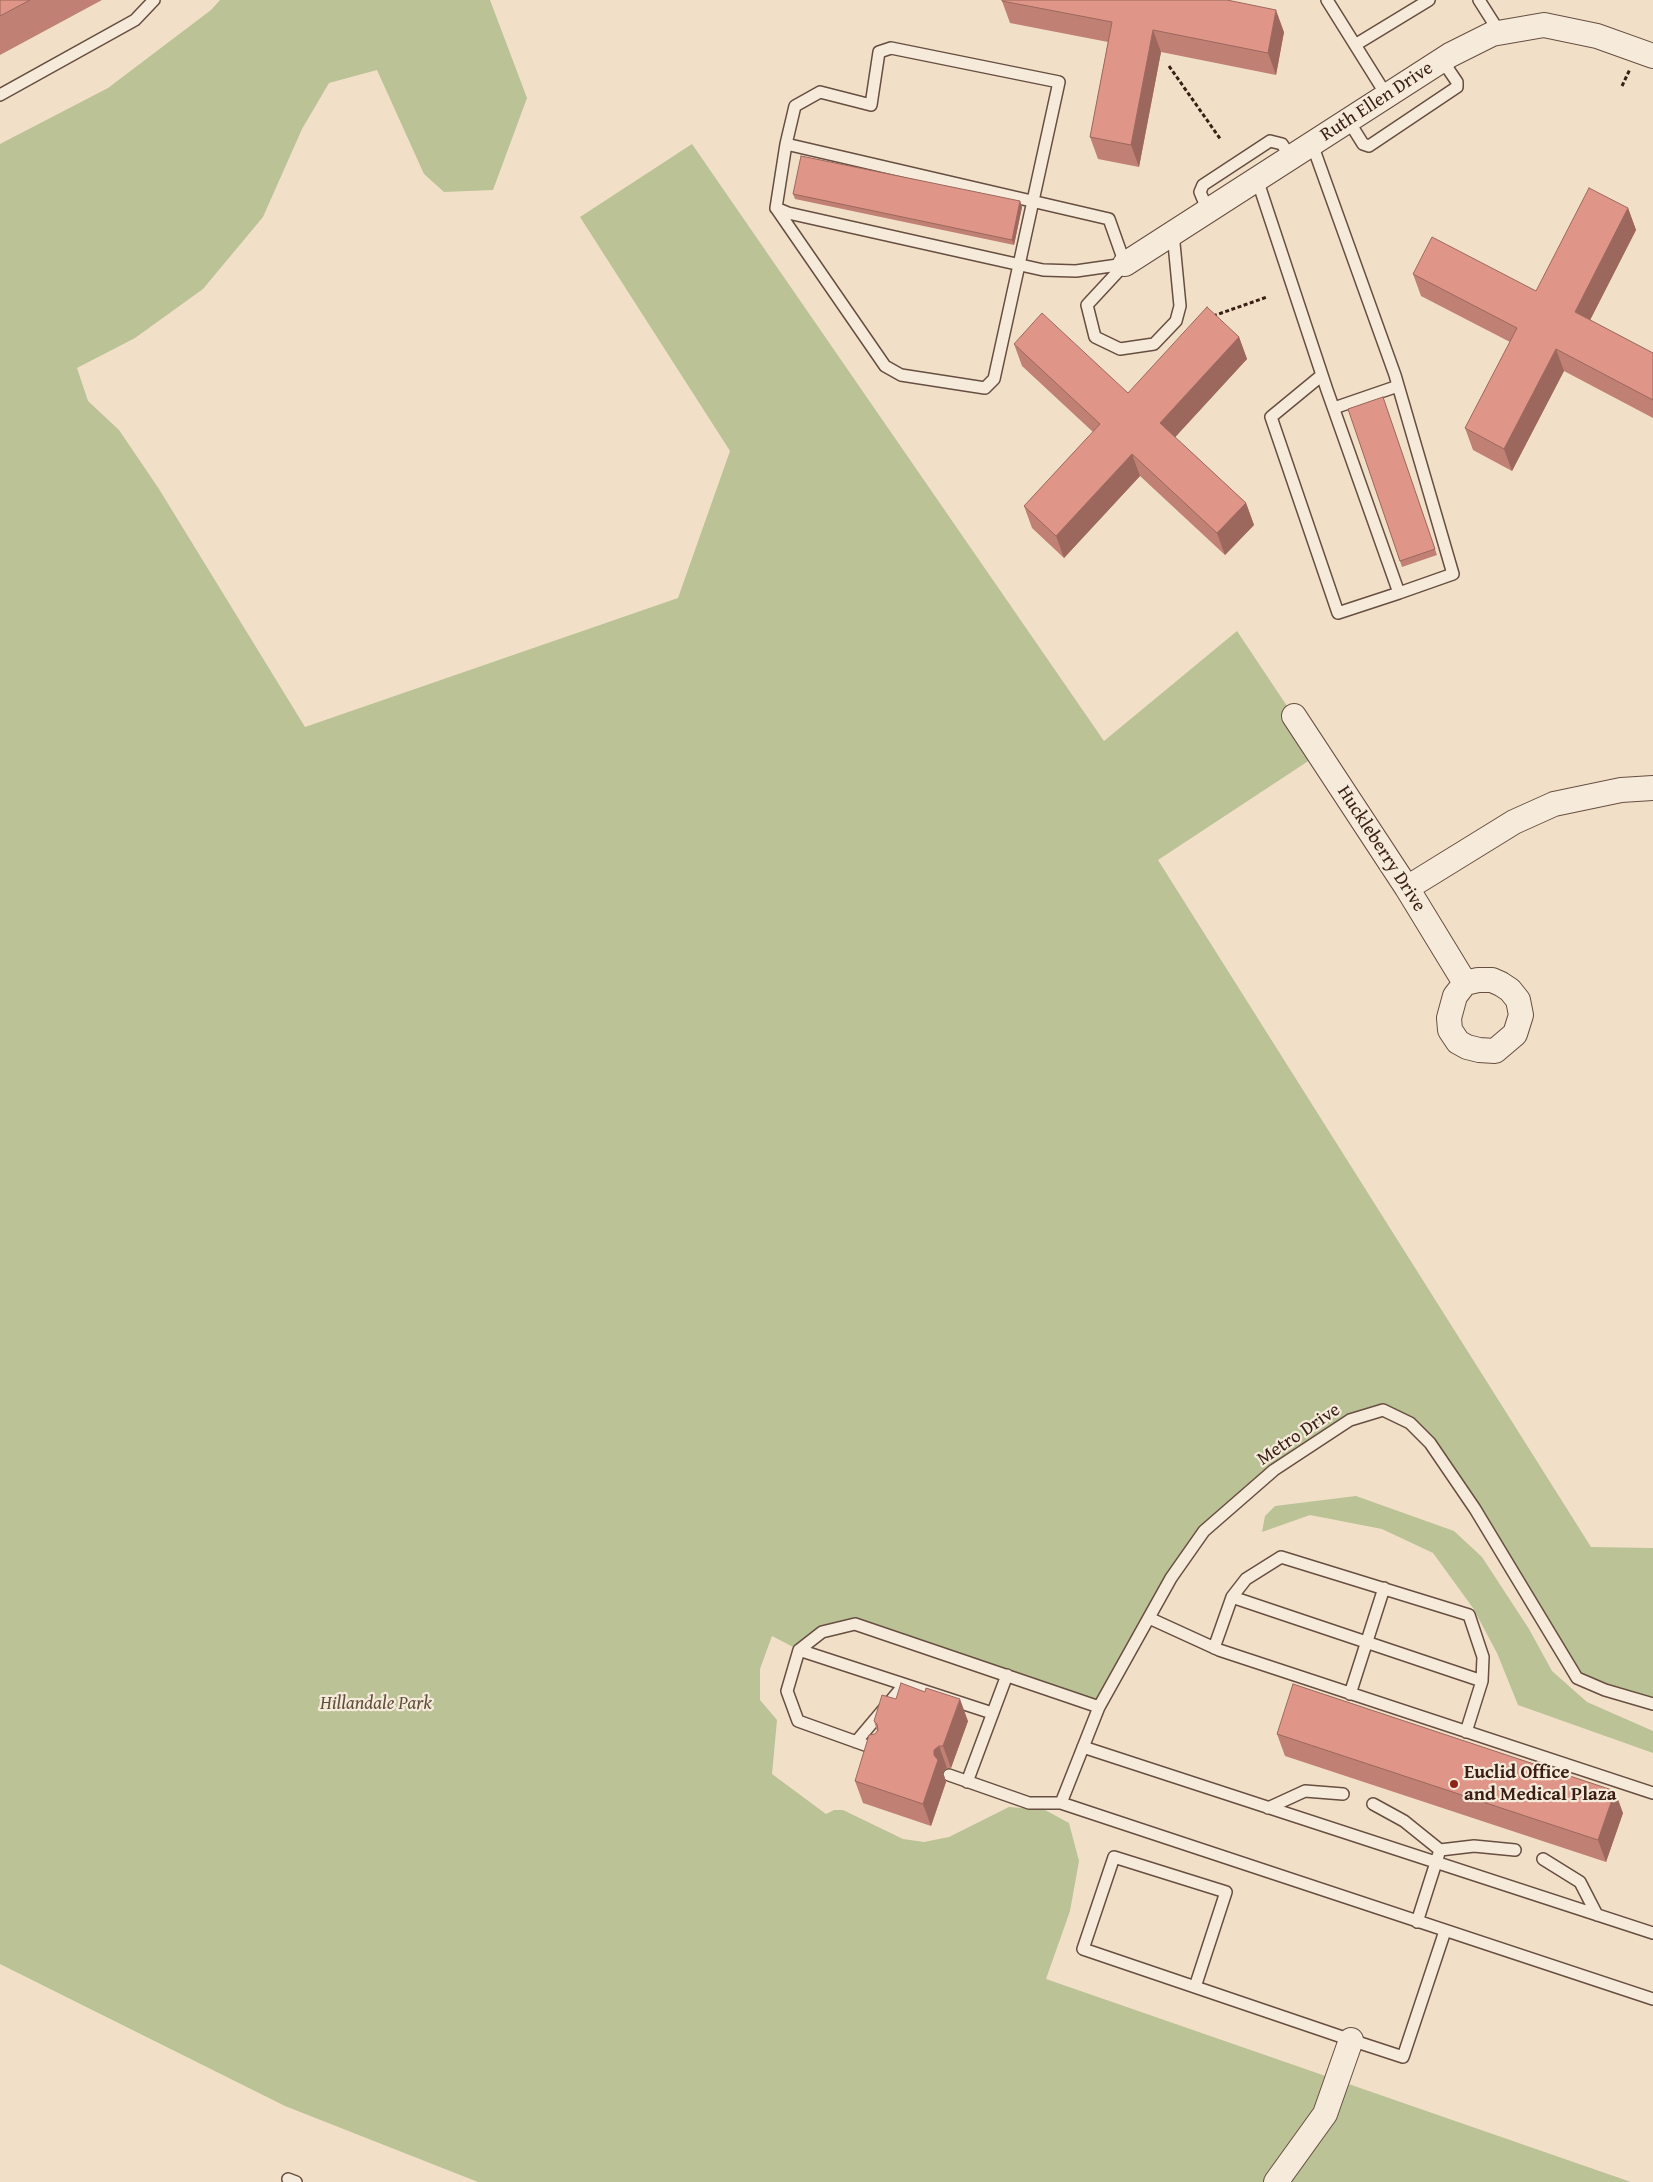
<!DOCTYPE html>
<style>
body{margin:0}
canvas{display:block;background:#f1e0c7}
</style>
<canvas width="1653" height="2182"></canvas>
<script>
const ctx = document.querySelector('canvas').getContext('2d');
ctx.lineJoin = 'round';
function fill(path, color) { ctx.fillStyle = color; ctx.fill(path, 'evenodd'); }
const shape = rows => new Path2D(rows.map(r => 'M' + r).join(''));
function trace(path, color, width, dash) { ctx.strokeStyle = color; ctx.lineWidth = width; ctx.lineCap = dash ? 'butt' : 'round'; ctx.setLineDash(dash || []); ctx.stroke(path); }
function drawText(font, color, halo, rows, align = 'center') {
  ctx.font = font + ' "Gentium Book Plus",serif'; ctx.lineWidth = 4.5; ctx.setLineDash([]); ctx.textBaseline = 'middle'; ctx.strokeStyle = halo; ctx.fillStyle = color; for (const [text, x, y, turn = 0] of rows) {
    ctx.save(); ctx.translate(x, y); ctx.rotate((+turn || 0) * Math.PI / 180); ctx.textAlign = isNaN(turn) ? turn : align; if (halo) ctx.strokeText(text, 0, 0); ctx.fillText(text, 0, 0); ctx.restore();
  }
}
const green = shape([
 [220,0,490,0,527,98,493,190,444,192,424,174,377,70,329,83,302,129,263,217,203,289,135,338,77,368,88,401,119,430,159,489,305,727,678,598,730,451,580,217,692,144,1104,741,1237,631,1319,754,1158,860,1591,1547,1653,1548,1653,1704,1577,1678,1430,1443,1383,1410,1350,1420,1275,1470,1204,1531,1099,1707,855,1624,822,1632,799,1650,772,1636,760,1669,760,1700,777,1720,772,1774,826,1814,834,1810,843,1810,903,1839,924,1842,949,1837,1009,1807,1045,1810,1069,1823,1079,1861,1070,1911,1046,1979,1631,2182,478,2182,285,2106,0,1964,0,144,108,88,211,10],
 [1356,1496,1454,1531,1482,1557,1529,1629,1552,1671,1587,1702,1653,1731,1653,1753,1518,1705,1497,1653,1473,1608,1433,1553,1382,1529,1310,1515,1262,1532,1265,1516,1275,1506]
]);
const path = shape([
 [1169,66,1221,140],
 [1622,86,1630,69],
 [1213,316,1267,297]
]);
const lane = shape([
 [1327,0,1387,96],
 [1479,0,1500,33],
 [1355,45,1429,0],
 [0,95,135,20,154,0],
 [1348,120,1363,144,1369,146,1457,87,1457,82,1442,60],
 [1257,179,1327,390,1399,593,1453,574,1395,375,1312,144],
 [776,208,885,366,901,375,985,388,994,379,1059,82,891,48,879,52,871,105,820,92,795,106,786,144],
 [1208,211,1200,192,1203,185,1270,141,1282,144,1291,158],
 [1125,264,1109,219,786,144,776,208,788,213,1043,270,1076,271,1125,264,1087,305,1095,337,1120,349,1154,344,1176,321,1180,306,1173,233],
 [1322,375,1271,417,1338,613,1399,593],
 [1334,408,1398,386],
 [1232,1597,1482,1681],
 [1149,1618,1219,1650,1653,1793],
 [1214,1648,1232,1597,1246,1579,1281,1557,1469,1615,1483,1657,1482,1681,1466,1732],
 [799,1650,992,1713],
 [1350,1694,1384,1588],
 [856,1742,904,1685],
 [1083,1747,1653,1933],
 [879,1750,798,1721,787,1691,799,1650,822,1632,855,1624,1099,1707],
 [949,1775,1029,1803,1061,1803,1653,1999],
 [967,1782,1007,1675],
 [1061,1803,1099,1707,1171,1578,1204,1531,1274,1470,1350,1420,1383,1410,1410,1423,1430,1443,1475,1509,1577,1678,1605,1690,1653,1704],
 [1373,1804,1404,1821,1440,1850],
 [1268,1808,1305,1791,1343,1794],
 [1543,1859,1580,1882,1597,1915],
 [1417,1922,1440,1850,1474,1846,1515,1850],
 [1195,1987,1226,1892,1114,1857,1083,1949,1195,1987,1351,2040,1403,2057,1445,1931],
 [288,2179,296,2182]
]);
const street = shape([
 [1125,264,1450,55,1492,34,1544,25,1597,36,1653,56],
 [1294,716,1407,888,1465,983],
 [1407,888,1514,822,1554,804,1621,790,1653,788],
 [1478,980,1492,980,1501,984,1510,990,1518,1000,1521,1015,1515,1034,1495,1051,1479,1050,1467,1047,1458,1042,1450,1030,1449,1018,1455,996,1465,983,1478,980],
 [1276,2182,1325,2114,1351,2040]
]);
const wall = shape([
 [0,0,102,0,0,55],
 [1002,1,1284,32,1276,75,1161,52,1139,167,1098,159,1090,137,1108,42,1010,23],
 [793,194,1020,201,1022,207,1014,245,795,199],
 [1628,208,1636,230,1590,320,1653,353,1653,418,1564,371,1512,471,1473,450,1465,428,1510,342,1421,296,1413,274,1536,291],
 [1239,337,1247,359,1175,437,1246,503,1254,525,1225,555,1140,476,1064,558,1032,528,1024,506,1093,432,1022,366,1014,344,1128,393],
 [1383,397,1437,555,1402,567,1348,409],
 [896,1699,968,1721,951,1768,947,1768,943,1772,946,1782,931,1826,863,1803,855,1781,877,1731,874,1721],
 [1277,1734,1623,1813,1606,1862,1285,1756]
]);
const shadedWall = shape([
 [1276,10,1284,32,1276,75,1268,53],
 [1153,30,1161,52,1139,167,1131,145],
 [1020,201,1022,207,1014,245,1012,240],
 [1628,208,1636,230,1583,334,1575,312],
 [1239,337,1247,359,1168,445,1160,423],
 [1556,349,1564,371,1512,471,1504,449],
 [1132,454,1140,476,1064,558,1056,536],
 [1246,503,1254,525,1225,555,1217,533],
 [960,1699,968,1721,951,1768,943,1746],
 [939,1746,947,1768,943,1772,946,1782,931,1826,923,1804,934,1755,934,1750],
 [1615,1791,1623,1813,1606,1862,1598,1840]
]);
const building = shape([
 [0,0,30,0,0,16,0,0],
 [1002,0,1227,0,1276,10,1268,53,1153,30,1131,145,1090,137,1112,22,1002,1,1002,0],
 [801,156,1020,201,1012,240,793,194,801,156],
 [1589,188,1628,208,1575,312,1653,353,1653,400,1556,349,1504,449,1465,428,1517,328,1413,274,1432,237,1536,291,1589,188],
 [1207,307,1239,337,1160,423,1246,503,1217,533,1132,454,1056,536,1024,506,1100,424,1014,344,1042,313,1128,393,1207,307],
 [1383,397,1435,549,1400,561,1348,409,1383,397],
 [901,1683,925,1692,926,1688,960,1699,943,1746,939,1746,934,1750,934,1755,938,1760,923,1804,855,1781,869,1735,875,1734,878,1730,877,1724,874,1721,882,1695,896,1699,901,1683],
 [1293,1684,1615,1791,1598,1840,1277,1734,1293,1684]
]);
const markers = [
 [1454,1784,5,"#8f2418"]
];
const streetNames = [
 ["Ruth Ellen Drive",1377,102,-33],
 ["Huckleberry Drive",1381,849,57],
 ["Metro Drive",1299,1435,-34]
];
const parkNames = [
 ["Hillandale Park",376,1704]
];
const poiNames = [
 ["Euclid Office",1464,1773],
 ["and Medical Plaza",1464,1795]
];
fill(green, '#bac296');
trace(lane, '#674e41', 14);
trace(street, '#674e41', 26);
trace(path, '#391e14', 3, [4, 2.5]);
trace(lane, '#f6ebdb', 11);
trace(street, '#f6ebdb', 24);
fill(wall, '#c08074');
fill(shadedWall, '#9c685e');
fill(building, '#df9587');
trace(building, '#9c685e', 1);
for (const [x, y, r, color] of markers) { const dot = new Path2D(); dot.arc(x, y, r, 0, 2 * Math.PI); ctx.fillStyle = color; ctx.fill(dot); trace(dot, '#f6ebdb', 2); }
drawText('19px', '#391e14', '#f6ebdb', streetNames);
drawText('italic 19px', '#604f3b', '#f6ebdb', parkNames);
drawText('bold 19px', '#391e14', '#f6ebdb', poiNames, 'left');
</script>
